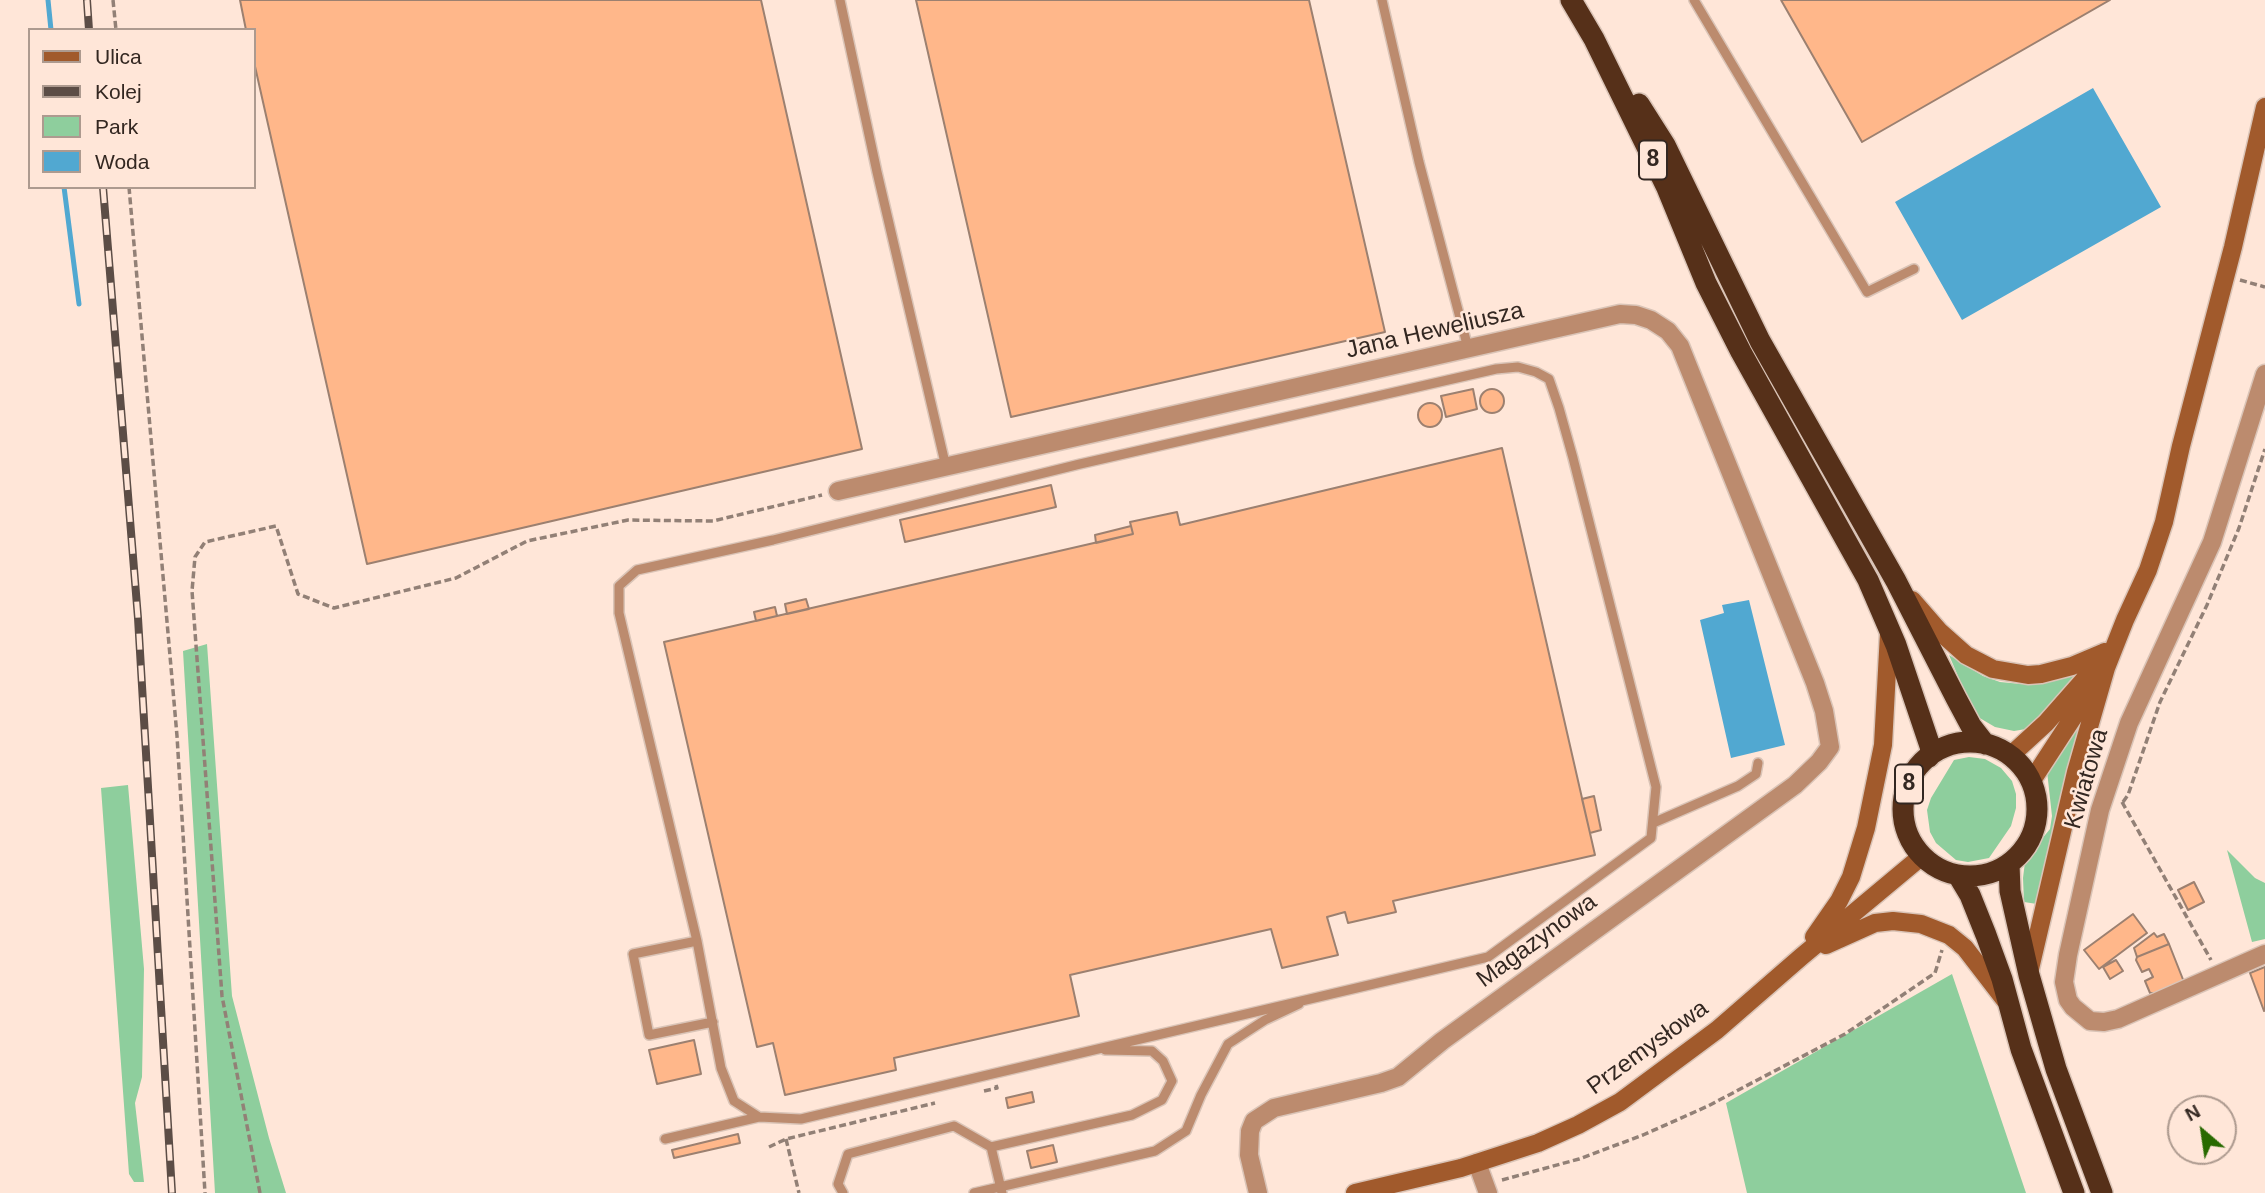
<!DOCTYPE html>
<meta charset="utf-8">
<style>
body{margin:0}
#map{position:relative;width:2265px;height:1193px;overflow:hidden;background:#ffe6d8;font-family:Arial,sans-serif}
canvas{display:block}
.legend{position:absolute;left:28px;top:28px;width:228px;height:161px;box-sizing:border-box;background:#ffe6d8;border:2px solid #ad9a8f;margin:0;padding:9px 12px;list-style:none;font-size:21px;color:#332721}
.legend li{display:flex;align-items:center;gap:14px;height:35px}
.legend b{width:35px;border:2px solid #ad9a8f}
.north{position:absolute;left:2167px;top:1095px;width:70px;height:70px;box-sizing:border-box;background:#ffe6d8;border:2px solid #ad9a8f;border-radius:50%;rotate:331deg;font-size:19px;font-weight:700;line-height:28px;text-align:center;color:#332721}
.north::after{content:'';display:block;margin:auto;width:24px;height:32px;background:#286a00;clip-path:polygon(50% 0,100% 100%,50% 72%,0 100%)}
</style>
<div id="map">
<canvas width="2265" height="1193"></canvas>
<ul class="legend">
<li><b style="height:9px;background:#a15a2c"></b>Ulica</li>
<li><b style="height:9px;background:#5c4d46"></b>Kolej</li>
<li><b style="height:19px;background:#8ece9d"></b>Park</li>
<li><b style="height:19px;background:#51a8d1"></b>Woda</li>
</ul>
<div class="north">N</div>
</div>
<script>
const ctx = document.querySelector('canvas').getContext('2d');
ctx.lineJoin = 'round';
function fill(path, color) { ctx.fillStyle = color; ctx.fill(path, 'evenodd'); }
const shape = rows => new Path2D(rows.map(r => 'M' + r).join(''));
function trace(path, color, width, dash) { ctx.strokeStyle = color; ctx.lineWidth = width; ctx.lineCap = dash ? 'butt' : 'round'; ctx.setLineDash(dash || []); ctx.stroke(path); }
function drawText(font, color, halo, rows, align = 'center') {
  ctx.font = font + ' Arial,sans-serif'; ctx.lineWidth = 5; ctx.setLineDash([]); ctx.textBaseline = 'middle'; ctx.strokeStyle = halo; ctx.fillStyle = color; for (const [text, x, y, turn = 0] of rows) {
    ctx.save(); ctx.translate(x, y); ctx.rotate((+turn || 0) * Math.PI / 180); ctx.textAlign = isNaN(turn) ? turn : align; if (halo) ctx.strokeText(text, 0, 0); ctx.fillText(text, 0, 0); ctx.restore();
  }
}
const green = shape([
 [207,644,232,996,269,1138,286,1193,215,1193,183,651],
 [1949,655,1983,676,2000,682,2021,684,2058,680,2083,670,2037,724,2026,729,2014,731,1995,727,1978,717,1972,709],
 [2087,713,2037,904,2024,902,2023,878,2025,862,2036,852,2041,840,2050,829,2052,816,2047,771,2052,759],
 [1969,757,1985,759,2001,768,2012,781,2016,794,2016,808,2011,826,1989,858,1968,862,1956,860,1936,843,1930,832,1927,810,1931,798,1954,760],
 [128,785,144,969,142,1077,135,1103,144,1182,134,1182,129,1174,101,788],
 [2227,850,2255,878,2265,883,2265,939,2252,942],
 [1952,974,2026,1193,1747,1193,1726,1103]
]);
const water = shape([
 [2093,88,2161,207,1962,320,1895,202],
 [1749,600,1785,745,1731,758,1700,620,1724,613,1722,605]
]);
const stream = shape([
 [48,0,51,30],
 [64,187,79,304]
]);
const building = shape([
 [240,0,761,0,862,449,367,564,254,62,254,30,246,30,240,0],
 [916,0,1309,0,1385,332,1011,417,916,0],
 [1781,0,2110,0,1862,142,1781,0],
 '1480 401a12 12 0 1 1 24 0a12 12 0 1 1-24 0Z',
 [1473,389,1477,409,1446,417,1441,396,1473,389],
 '1418 415a12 12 0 1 1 24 0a12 12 0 1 1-24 0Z',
 [1502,448,1595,855,1393,901,1396,912,1348,923,1345,912,1327,917,1338,955,1282,968,1271,929,1070,975,1079,1016,894,1058,896,1070,785,1095,773,1043,757,1047,664,642,1133,534,1130,522,1177,512,1180,525,1502,448],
 [1051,485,1056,507,905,542,900,520,1051,485],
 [1131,526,1133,534,1096,543,1095,535,1131,526],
 [806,599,809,609,787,614,785,604,806,599],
 [775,607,777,616,756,621,754,612,775,607],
 [1594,796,1601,830,1590,833,1582,799,1594,796],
 [2194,882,2204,902,2188,910,2178,890,2194,882],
 [2133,914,2147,933,2099,969,2084,950,2133,914],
 [2154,933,2157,937,2164,934,2169,944,2137,957,2134,948,2154,933],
 [2169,944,2184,982,2156,993,2150,993,2145,981,2153,977,2149,969,2142,972,2136,960,2137,957,2169,944],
 [2116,960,2123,971,2110,979,2103,967,2116,960],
 [2265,967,2265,1010,2264,1011,2250,973,2265,967],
 [694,1040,701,1074,657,1084,649,1050,694,1040],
 [1032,1092,1034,1102,1008,1108,1006,1098,1032,1092],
 [738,1134,740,1143,674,1158,672,1150,738,1134],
 [1053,1145,1057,1162,1031,1168,1027,1151,1053,1145]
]);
const path = shape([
 [113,0,116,30],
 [129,187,177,736,205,1193],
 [2240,280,2265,287],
 [2122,802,2211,960],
 [2123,802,2128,795,2160,702,2207,605,2239,528,2265,449],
 [984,1091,997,1088,996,1085],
 [786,1139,799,1193],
 [769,1147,786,1139,935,1103],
 [1502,1180,1579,1159,1643,1135,1708,1106,1845,1034,1935,973,1942,950],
 [260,1193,222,996,192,591,195,557,205,542,276,526,298,594,334,608,456,578,527,541,628,520,713,521,822,495]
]);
const lane = shape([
 [840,0,877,172,946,467],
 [1382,0,1419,162,1468,348],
 [1694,0,1867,292,1914,269],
 [1653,823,1738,786,1756,774,1758,763],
 [697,941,633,954,649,1035,713,1022],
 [665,1139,759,1117,801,1119,1488,957,1651,838,1656,787,1573,458,1559,408,1549,379,1536,372,1518,367,1496,369,1080,464,773,540,637,570,619,586,619,613,697,941,721,1068,734,1101,759,1117],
 [991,1147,1002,1193],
 [843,1193,838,1184,848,1154,954,1126,991,1147,1132,1115,1162,1100,1172,1081,1163,1061,1152,1051,1105,1050],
 [974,1193,1155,1151,1186,1131,1201,1095,1228,1044,1265,1020,1299,1004]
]);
const street = shape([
 [2265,374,2212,542,2129,723,2100,810,2068,955,2064,982,2068,1000,2073,1007,2090,1021,2104,1022,2118,1019,2265,954],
 [838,491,1620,314,1636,315,1651,320,1668,331,1680,346,1815,683,1824,711,1830,747,1819,762,1795,785,1442,1041,1398,1077,1381,1083,1274,1108,1254,1121,1250,1131,1249,1155,1258,1193],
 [1477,1163,1488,1193]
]);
const secondary = shape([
 [1912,600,1939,631,1966,655,1993,669,2028,675,2041,674,2072,666,2105,652],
 [2010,756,2046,723,2083,681,2105,652],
 [2031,782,2098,679],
 [1814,937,1839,901,1851,877,1866,828,1883,745,1889,633],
 [1826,945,1875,923,1893,921,1921,924,1949,935,1965,948,2005,1000],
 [2029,973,2076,772,2106,668,2125,620,2148,570,2164,522,2181,446,2233,247,2265,107],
 [1355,1193,1461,1168,1538,1143,1578,1125,1620,1102,1717,1030,1801,957,1922,856]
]);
const highway = shape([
 [1571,0,1594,39,1667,188,1706,283,1741,352,1868,580,1896,645,1931,749,1929,757],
 [1639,104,1665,145,1760,341,1896,581,1956,698,1971,726,1985,744],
 '1903 809a67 67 0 1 1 134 0a67 67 0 1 1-134 0Z',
 [2009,864,2010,891,2029,975,2056,1069,2102,1193],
 [1958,875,1970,895,1986,935,2002,979,2021,1049,2074,1193]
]);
const rail = shape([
 [87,0,89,30],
 [103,187,138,618,172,1193]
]);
const shields = [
 [1653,160,28],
 [1909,784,28]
];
const shieldNames = [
 ["8",1653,160],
 ["8",1909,784]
];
const streetNames = [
 ["Jana Heweliusza",1435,331,-13],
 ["Kwiatowa",2087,779,-74],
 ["Magazynowa",1537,941,-36],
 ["Przemysłowa",1648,1048,-36]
];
fill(green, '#8ece9d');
fill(water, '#51a8d1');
trace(stream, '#51a8d1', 5);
fill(building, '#ffb78a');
trace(building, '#9c8070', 2);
trace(lane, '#dac4b7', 12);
trace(street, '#dac4b7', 21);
trace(secondary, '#dac4b7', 21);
trace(highway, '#dac4b7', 24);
trace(path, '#928076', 3.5, [7, 3.5]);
trace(lane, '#bc8b6e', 9);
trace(street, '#bc8b6e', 18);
trace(secondary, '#a15a2c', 18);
trace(highway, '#563019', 21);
trace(rail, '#5c4d46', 8);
trace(rail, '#ffe6d8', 5, [16]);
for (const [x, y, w] of shields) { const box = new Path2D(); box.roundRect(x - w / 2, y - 19.5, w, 39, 5); ctx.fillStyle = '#ffe6d8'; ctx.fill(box); trace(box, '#332721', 2); }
drawText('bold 23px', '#332721', null, shieldNames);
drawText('24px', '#332721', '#ffe6d8', streetNames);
</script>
